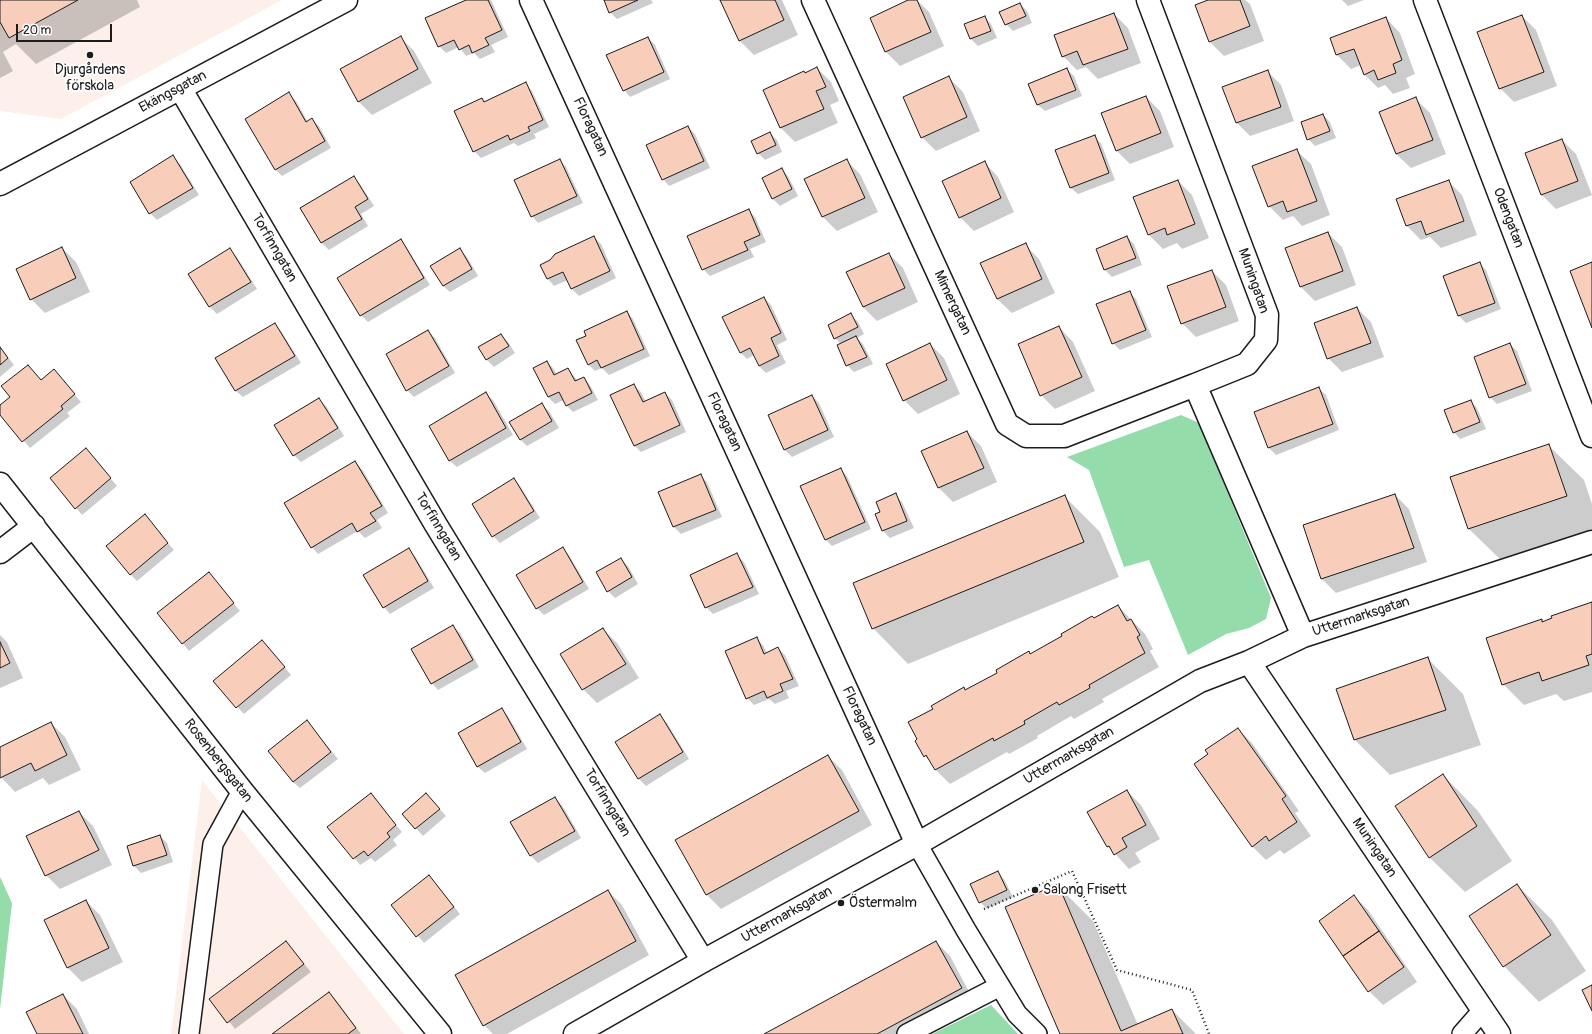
<!DOCTYPE html>
<meta charset="utf-8">
<style>
body{margin:0}
#map{position:relative;width:1592px;height:1034px;overflow:hidden;background:#fff;font-family:Pangolin,sans-serif}
canvas{display:block}
.scale{position:absolute;left:16px;top:24px;width:96px;height:18px;box-sizing:border-box;border:2px solid #1c1c1c;border-top:0;padding-left:5px;font-size:12px;line-height:14px;white-space:nowrap;color:#1c1c1c;-webkit-text-stroke:3px #fff;paint-order:stroke}
</style>
<div id="map">
<canvas width="1592" height="1034"></canvas>
<div class="scale">20 m</div>
</div>
<script>
const ctx = document.querySelector('canvas').getContext('2d');
ctx.lineJoin = 'round';
function fill(path, color) { ctx.fillStyle = color; ctx.fill(path, 'evenodd'); }
const shape = rows => new Path2D(rows.map(r => 'M' + r).join(''));
function trace(path, color, width, dash) { ctx.strokeStyle = color; ctx.lineWidth = width; ctx.lineCap = dash ? 'butt' : 'round'; ctx.setLineDash(dash || []); ctx.stroke(path); }
function drawText(font, color, halo, rows, align = 'center') {
  ctx.font = font + ' Pangolin,sans-serif'; ctx.lineWidth = 3.5; ctx.setLineDash([]); ctx.textBaseline = 'middle'; ctx.strokeStyle = halo; ctx.fillStyle = color; for (const [text, x, y, turn = 0] of rows) {
    ctx.save(); ctx.translate(x, y); ctx.rotate((+turn || 0) * Math.PI / 180); ctx.textAlign = isNaN(turn) ? turn : align; if (halo) ctx.strokeText(text, 0, 0); ctx.fillText(text, 0, 0); ctx.restore();
  }
}
const built = shape([
 [0,0,282,0,61,119,0,111],
 [202,780,404,1034,171,1034]
]);
const green = shape([
 [1181,415,1199,423,1271,598,1266,619,1249,628,1226,634,1188,655,1149,560,1124,567,1089,470,1067,457],
 [0,877,12,903,0,1009],
 [991,1005,1018,1034,932,1034]
]);
const shadow = shape([
 [0,0,137,0,140,7,36,64,16,44,3,52,13,71,0,78],
 [469,0,491,0,508,37,491,45,495,52,480,59,474,53,466,56,459,47,446,53,439,46],
 [605,0,651,0,653,3,617,19,610,12],
 [721,0,782,0,798,35,754,55,740,41],
 [910,0,917,0,929,12,944,46,900,66,886,52,871,18],
 [1211,0,1245,0,1250,4,1264,41,1224,56,1210,42,1196,6],
 [1342,0,1364,0,1348,6],
 [1020,4,1027,11,1032,23,1013,31,1006,24],
 [1114,14,1128,28,1141,63,1098,79,1086,67,1077,70,1063,56],
 [1522,16,1536,30,1557,86,1514,102,1500,88],
 [985,17,991,24,997,38,978,46,971,39],
 [1386,18,1400,33,1415,74,1406,78,1410,88,1393,94,1385,85,1378,88,1364,74,1361,65,1351,69,1337,55,1331,39],
 [400,37,414,51,432,83,372,115,358,101],
 [648,38,655,45,670,79,630,97,624,90],
 [817,68,831,82,839,101,830,105,838,123,795,142,781,128,764,90],
 [1067,69,1074,76,1082,96,1045,111,1038,105],
 [1267,71,1281,85,1294,121,1250,136,1236,122],
 [949,78,963,92,980,131,936,151,922,137],
 [525,84,532,91,549,127,534,134,536,138,518,146,514,143,481,158,474,151,482,99,485,102],
 [289,94,296,101,308,122,312,120,319,126,331,148,282,176,275,169],
 [1146,97,1160,111,1174,147,1130,164,1116,150],
 [1416,99,1430,113,1446,154,1411,168,1396,154],
 [1323,115,1330,122,1336,138,1315,146,1308,139],
 [688,127,695,134,710,168,669,186,663,179],
 [770,133,777,140,782,152,765,160,758,153],
 [1094,137,1101,143,1115,180,1078,194,1071,188],
 [1562,140,1576,154,1592,195,1556,209,1542,195,1526,153],
 [1296,150,1311,164,1330,215,1302,226,1293,216,1283,220,1269,206],
 [173,157,180,164,199,195,157,220,150,213,131,182],
 [560,160,566,167,583,203,538,223,532,216],
 [846,160,860,174,878,212,837,231,823,217,805,180],
 [984,162,998,177,1014,212,974,231,960,217],
 [782,170,788,176,798,196,780,206,773,199,763,178],
 [354,177,360,184,374,206,361,214,368,226,329,250,322,243,301,208],
 [1178,181,1192,195,1209,238,1182,249,1177,243,1163,249,1149,235,1134,197],
 [1448,181,1462,195,1477,235,1441,248,1430,237,1421,240,1407,226,1397,200],
 [748,210,755,217,766,242,750,249,754,257,710,276,703,269],
 [1328,233,1342,247,1356,285,1315,301,1300,286],
 [594,237,601,244,616,278,579,296,572,289,568,280,554,286,548,279,541,265],
 [1127,237,1134,244,1142,265,1112,277,1105,270,1097,249],
 [401,241,407,248,430,285,368,322,361,315],
 [1025,245,1039,259,1055,293,1012,313,997,299],
 [62,248,76,262,90,292,45,313,31,299],
 [230,250,237,257,257,289,217,314,210,307,190,274],
 [460,250,467,257,478,276,450,292,443,286],
 [889,254,903,268,918,302,877,321,863,307],
 [1479,263,1486,270,1501,309,1466,323,1459,316,1444,276],
 [1212,271,1226,285,1239,321,1196,337,1182,323],
 [1129,292,1136,299,1152,337,1120,350,1113,343],
 [764,298,771,305,787,340,777,345,786,363,766,373,759,366,754,355,747,359,740,352],
 [1357,308,1371,322,1384,357,1342,372,1328,358],
 [627,312,633,319,650,356,609,375,602,368,595,371,588,364,588,336],
 [851,315,858,322,864,334,857,338,863,344,873,364,854,372,847,365,841,344,835,338],
 [274,324,281,331,301,363,243,397,236,391,217,358],
 [1059,327,1073,342,1095,391,1055,409,1041,395],
 [428,331,435,338,455,373,414,397,407,390],
 [501,335,508,342,515,353,494,367,487,360,479,348],
 [930,344,944,358,960,394,918,414,904,400],
 [1510,344,1517,351,1532,391,1497,404,1490,397],
 [0,347,14,365,0,377],
 [547,362,554,369,557,375,568,369,578,381,584,378,590,385,598,400,573,412,566,405,564,400,555,404,548,397],
 [54,370,81,402,67,413,70,416,30,448,0,413,0,406,41,381],
 [634,386,641,392,646,402,665,393,672,400,686,432,641,452,635,446],
 [1319,389,1326,395,1339,430,1276,455,1269,448,1255,412],
 [486,394,493,400,513,435,457,467,450,461,430,426],
 [812,396,819,403,834,437,792,457,785,450,769,415],
 [319,399,326,406,344,436,301,462,294,455,276,425],
 [1471,401,1477,408,1486,429,1460,439,1454,432],
 [542,405,549,411,559,428,527,446,521,440],
 [967,432,981,446,997,482,953,502,939,488,923,452],
 [1548,445,1584,480,1592,504,1592,535,1505,564,1469,529,1452,477],
 [86,449,117,486,82,515,76,508],
 [355,462,362,469,388,513,377,520,382,528,365,538,358,531,318,554,312,547],
 [840,469,847,476,871,529,832,546,825,539],
 [700,475,707,482,722,517,681,534,674,527,660,493],
 [514,479,520,486,540,518,500,543,493,536],
 [895,495,902,502,914,528,890,538,883,531,876,514,882,512],
 [1395,495,1409,509,1427,562,1336,593,1322,579],
 [1065,497,1100,532,1119,577,908,664,873,628],
 [144,515,174,550,137,581,130,574],
 [408,549,415,556,434,588,390,614,384,607],
 [563,549,569,555,589,589,544,615,537,608],
 [737,555,744,562,759,594,713,614,706,607],
 [621,559,628,566,638,584,615,598,608,591],
 [209,574,240,611,189,651,159,614],
 [1592,603,1592,692,1564,701,1556,694,1524,705,1503,684,1541,620,1544,622],
 [1118,606,1145,634,1153,649,1150,651,1159,667,1102,699,1104,702,1074,719,1071,716,1037,736,1038,738,1009,754,1007,752,950,784,936,770,932,764,925,756,966,691],
 [453,626,460,633,479,667,438,690,432,683],
 [603,629,617,643,639,678,597,703,583,689,562,655],
 [0,635,7,642,23,678,0,688],
 [756,638,763,645,767,653,778,648,785,655,799,686,786,691,789,698,775,704,769,699,754,705,747,698],
 [269,648,291,675,244,714,214,681],
 [1428,659,1463,694,1481,745,1390,775,1355,740],
 [501,709,508,716,527,749,485,773,478,767],
 [660,716,667,723,689,759,646,786,639,779,616,742],
 [307,722,338,759,300,788,293,782],
 [51,723,65,737,81,770,49,785,43,778,15,792,0,776,0,748],
 [1238,729,1252,743,1299,811,1295,813,1311,836,1284,854,1280,850,1266,860,1252,846,1209,755],
 [828,756,842,770,872,825,721,909,707,895,676,840],
 [1443,775,1478,811,1512,861,1465,892,1429,857],
 [1127,791,1141,805,1160,839,1135,853,1141,862,1129,869,1108,846],
 [371,794,402,832,393,840,397,845,375,862,371,858,360,865,329,827],
 [426,794,446,816,423,836,403,814],
 [555,798,562,805,581,838,538,863,531,856,512,822],
 [79,812,93,826,112,865,60,889,46,875],
 [160,836,167,843,173,862,141,873,134,866,128,847],
 [997,872,1004,879,1013,897,987,909,980,902],
 [436,884,460,914,424,943,393,906],
 [1057,885,1093,921,1138,1025,1172,1010,1196,1034,1061,1034],
 [1517,885,1552,920,1586,971,1539,1002,1504,966],
 [608,891,622,905,649,955,507,1034,493,1034,484,1025],
 [1354,896,1368,910,1417,982,1383,1005,1369,991],
 [86,901,100,915,123,962,82,982,68,968,46,920],
 [286,942,311,972,235,1029,211,999],
 [936,942,950,956,975,1003,917,1034,766,1034],
 [329,993,336,1000,361,1034,274,1034],
 [63,995,77,1009,89,1034,38,1034]
]);
const building = shape([
 [0,0,78,0,9,38,0,22,0,0],
 [466,0,488,0,502,30,485,38,489,45,472,53,469,45,459,50,454,40,438,47,425,18,466,0],
 [604,0,638,0,609,13,604,0],
 [720,0,775,0,784,20,739,41,720,0],
 [908,0,917,0,931,32,885,52,870,18,908,0],
 [1208,0,1240,0,1250,26,1209,42,1195,5,1208,0],
 [1020,3,1026,16,1005,25,999,12,1020,3],
 [1114,13,1128,49,1083,65,1077,51,1062,57,1054,35,1114,13],
 [1522,15,1544,72,1499,89,1477,32,1522,15],
 [985,16,991,31,970,39,964,24,985,16],
 [1386,17,1402,60,1393,64,1396,73,1378,80,1374,70,1364,75,1354,49,1336,55,1330,38,1386,17],
 [401,36,418,69,358,102,340,69,401,36],
 [648,37,664,72,623,91,606,55,648,37],
 [817,67,826,87,816,91,824,109,780,128,763,90,804,71,805,73,817,67],
 [1067,68,1076,90,1037,105,1028,84,1067,68],
 [1268,70,1281,107,1236,123,1222,87,1268,70],
 [949,76,967,117,921,138,903,97,949,76],
 [526,82,543,120,528,127,530,131,510,140,508,135,473,152,454,111,482,98,484,102,526,82],
 [289,92,306,122,312,118,325,141,275,170,245,119,289,92],
 [1146,96,1161,133,1116,151,1101,113,1146,96],
 [1416,97,1433,140,1396,154,1379,112,1416,97],
 [1323,114,1330,131,1307,140,1301,122,1323,114],
 [688,126,704,161,662,180,646,145,688,126],
 [770,132,776,145,757,154,751,141,770,132],
 [1095,135,1109,173,1070,188,1055,150,1095,135],
 [1562,139,1578,181,1541,195,1525,153,1562,139],
 [1297,149,1317,201,1287,212,1283,201,1268,207,1252,166,1297,149],
 [173,155,193,188,149,214,130,182,173,155],
 [560,159,577,196,531,217,514,180,560,159],
 [847,159,865,198,822,217,804,179,847,159],
 [985,161,1001,198,959,218,942,181,985,161],
 [782,168,792,189,772,199,762,178,782,168],
 [354,176,368,199,355,207,362,219,321,243,300,208,354,176],
 [1178,180,1195,224,1167,235,1165,228,1148,235,1133,197,1178,180],
 [1449,180,1464,221,1426,235,1421,221,1406,226,1396,199,1449,180],
 [749,209,760,235,744,242,748,250,702,270,687,236,749,209],
 [1328,232,1343,271,1300,287,1285,248,1328,232],
 [594,236,610,271,571,289,563,272,547,279,540,265,550,260,555,254,594,236],
 [1127,236,1136,258,1104,270,1096,249,1127,236],
 [401,239,424,278,360,316,337,278,401,239],
 [1026,243,1042,279,997,299,980,263,1026,243],
 [62,247,76,278,30,300,16,269,62,247],
 [230,248,251,282,209,307,188,274,230,248],
 [460,248,472,269,443,286,430,266,460,248],
 [889,253,905,288,863,307,846,272,889,253],
 [1480,262,1495,303,1458,316,1443,276,1480,262],
 [1592,262,1592,328,1570,271,1592,262],
 [1212,270,1226,307,1181,324,1167,286,1212,270],
 [1130,291,1146,330,1112,344,1096,304,1130,291],
 [764,297,781,333,771,338,779,356,759,366,750,348,740,353,722,317,764,297],
 [1357,307,1371,343,1327,359,1314,323,1357,307],
 [627,311,644,349,601,368,597,360,588,365,576,340,586,336,584,331,627,311],
 [851,313,858,327,834,339,828,325,851,313],
 [275,323,295,356,235,391,215,358,275,323],
 [1059,326,1082,377,1040,396,1018,344,1059,326],
 [428,330,449,366,406,391,386,354,428,330],
 [501,334,509,346,486,360,478,347,501,334],
 [856,336,867,357,846,366,837,345,856,336],
 [930,343,947,380,903,401,886,364,930,343],
 [1510,343,1526,384,1489,398,1474,357,1510,343],
 [0,347,8,358,0,365,0,347],
 [547,361,554,375,568,368,575,381,584,377,592,393,566,406,559,392,548,397,533,368,547,361],
 [28,365,41,380,54,369,75,394,61,406,63,409,22,442,0,415,0,405,10,397,1,386,28,365],
 [634,384,643,402,665,392,680,425,634,446,610,395,634,384],
 [1319,387,1333,424,1268,448,1254,412,1319,387],
 [486,392,506,428,449,461,429,426,486,392],
 [812,395,828,430,784,450,768,415,812,395],
 [319,398,338,428,293,456,274,425,319,398],
 [1471,400,1480,422,1453,433,1444,410,1471,400],
 [542,403,552,421,520,440,509,422,542,403],
 [967,431,984,468,938,488,921,451,967,431],
 [1549,444,1567,496,1468,529,1450,477,1549,444],
 [86,448,111,478,75,509,50,478,86,448],
 [355,461,382,506,370,513,376,521,357,532,352,523,311,548,284,503,355,461],
 [841,468,865,522,825,540,800,486,841,468],
 [701,474,716,510,673,527,658,492,701,474],
 [514,478,534,511,492,537,472,504,514,478],
 [896,493,907,521,882,531,875,514,880,512,876,502,896,493],
 [1395,494,1414,548,1321,579,1303,525,1395,494],
 [1065,495,1084,542,872,629,853,583,1065,495],
 [145,514,168,543,130,575,106,546,145,514],
 [563,547,583,582,536,609,516,575,563,547],
 [409,548,428,581,383,608,363,575,409,548],
 [737,553,753,587,705,608,690,575,737,553],
 [621,558,632,577,607,592,596,572,621,558],
 [209,572,234,603,182,644,157,613,209,572],
 [1592,602,1592,654,1586,656,1589,665,1542,681,1539,672,1502,685,1486,638,1542,619,1542,622,1552,618,1551,616,1592,602],
 [1118,605,1127,621,1131,619,1140,635,1137,637,1145,653,1089,685,1090,688,1059,705,1057,702,1024,721,1025,724,994,741,993,738,935,770,926,755,924,757,915,741,917,739,908,722,933,709,931,706,964,687,965,690,997,673,996,670,1029,651,1030,654,1062,636,1061,634,1092,616,1094,618,1118,605],
 [453,625,473,660,431,684,411,649,453,625],
 [603,628,626,664,582,690,560,654,603,628],
 [757,637,764,654,778,647,793,679,780,684,783,691,767,698,764,691,746,699,725,651,757,637],
 [262,640,285,667,236,708,213,681,262,640],
 [0,642,10,663,0,668,0,642],
 [1428,657,1446,710,1354,740,1336,689,1428,657],
 [502,708,521,742,477,767,458,733,502,708],
 [660,714,683,752,638,779,615,742,660,714],
 [307,720,331,752,293,782,268,751,307,720],
 [51,722,67,755,35,771,31,763,0,778,0,747,51,722],
 [1238,728,1286,796,1282,799,1297,822,1269,841,1266,836,1252,847,1194,764,1208,754,1205,750,1238,728],
 [828,755,859,811,706,895,675,840,828,755],
 [1443,774,1477,826,1429,858,1395,806,1443,774],
 [1127,790,1146,825,1122,838,1127,847,1114,855,1109,846,1107,847,1087,812,1127,790],
 [371,793,396,825,387,833,390,837,368,856,364,851,353,859,327,827,371,793],
 [426,793,440,809,415,829,402,814,426,793],
 [555,797,575,831,530,856,510,822,555,797],
 [79,811,99,850,45,876,26,836,79,811],
 [160,835,167,855,133,866,127,846,160,835],
 [998,871,1007,890,979,903,970,884,998,871],
 [429,875,454,907,416,937,391,905,429,875],
 [1058,884,1121,1031,1172,1009,1183,1034,1060,1034,1005,907,1058,884],
 [1517,884,1551,935,1503,967,1469,916,1517,884],
 [608,890,636,941,483,1026,455,975,608,890],
 [1354,895,1379,931,1343,956,1319,921,1354,895],
 [86,900,109,948,67,968,44,920,86,900],
 [1379,931,1404,967,1368,992,1343,956,1379,931],
 [286,941,304,964,227,1023,209,999,286,941],
 [936,941,962,988,877,1034,764,1034,936,941],
 [1592,985,1592,1011,1582,990,1592,985],
 [329,992,356,1028,348,1034,272,1034,329,992],
 [63,994,83,1034,37,1034,26,1012,63,994]
]);
const path = shape([
 [984,909,1072,871,1117,970,1192,990,1209,1034]
]);
const lane = shape([
 [917,844,966,930,1017,1014,1037,1034],
 [189,1034,213,844,242,791],
 [907,1034,1000,986],
 [1462,1034,1483,1010]
]);
const street = shape([
 [531,0,917,844],
 [813,0,1007,424,1026,436,1064,436,1195,385],
 [1148,0,1267,315,1266,340,1247,364,1195,385,1303,636],
 [1425,0,1592,436],
 [180,88,436,525,703,961],
 [0,184,346,0],
 [0,484,242,791,440,1034],
 [0,552,34,526],
 [1249,662,1499,1034],
 [575,1034,703,961,917,844,1200,681,1249,662,1303,636,1592,542]
]);
const markers = [
 [90,55,4,"#1c1c1c"],
 [1035,890,4,"#1c1c1c"],
 [841,903,4,"#1c1c1c"]
];
const poiNames = [
 ["Djurgårdens",90,70,"center"],
 ["förskola",90,86,"center"],
 ["Salong Frisett",1043,890],
 ["Östermalm",849,903]
];
const streetNames = [
 ["Ekängsgatan",173,92,-28],
 ["Floragatan",590,127,65],
 ["Odengatan",1508,218,69],
 ["Torfinngatan",274,248,60],
 ["Muningatan",1253,281,71],
 ["Mimergatan",952,303,65],
 ["Floragatan",724,422,65],
 ["Torfinngatan",438,527,59],
 ["Uttermarksgatan",1361,617,-18],
 ["Floragatan",859,716,65],
 ["Uttermarksgatan",1069,756,-30],
 ["Rosenbergsgatan",218,761,52],
 ["Torfinngatan",607,803,59],
 ["Muningatan",1374,848,56],
 ["Uttermarksgatan",787,915,-29]
];
fill(built, '#fdf0ea');
fill(green, '#94dcaa');
fill(shadow, '#0003');
fill(building, '#f8cdb9');
trace(building, '#1c1c1c', 1);
trace(lane, '#1c1c1c', 22);
trace(street, '#1c1c1c', 25);
trace(path, '#1c1c1c', 2.5, [1, 3]);
trace(lane, '#fff', 19);
trace(street, '#fff', 22);
for (const [x, y, r, color] of markers) { const dot = new Path2D(); dot.arc(x, y, r, 0, 2 * Math.PI); ctx.fillStyle = color; ctx.fill(dot); trace(dot, '#fff', 1.5); }
drawText('14px', '#1c1c1c', '#fff', poiNames, 'left');
drawText('14px', '#1c1c1c', '#fff', streetNames);
</script>
